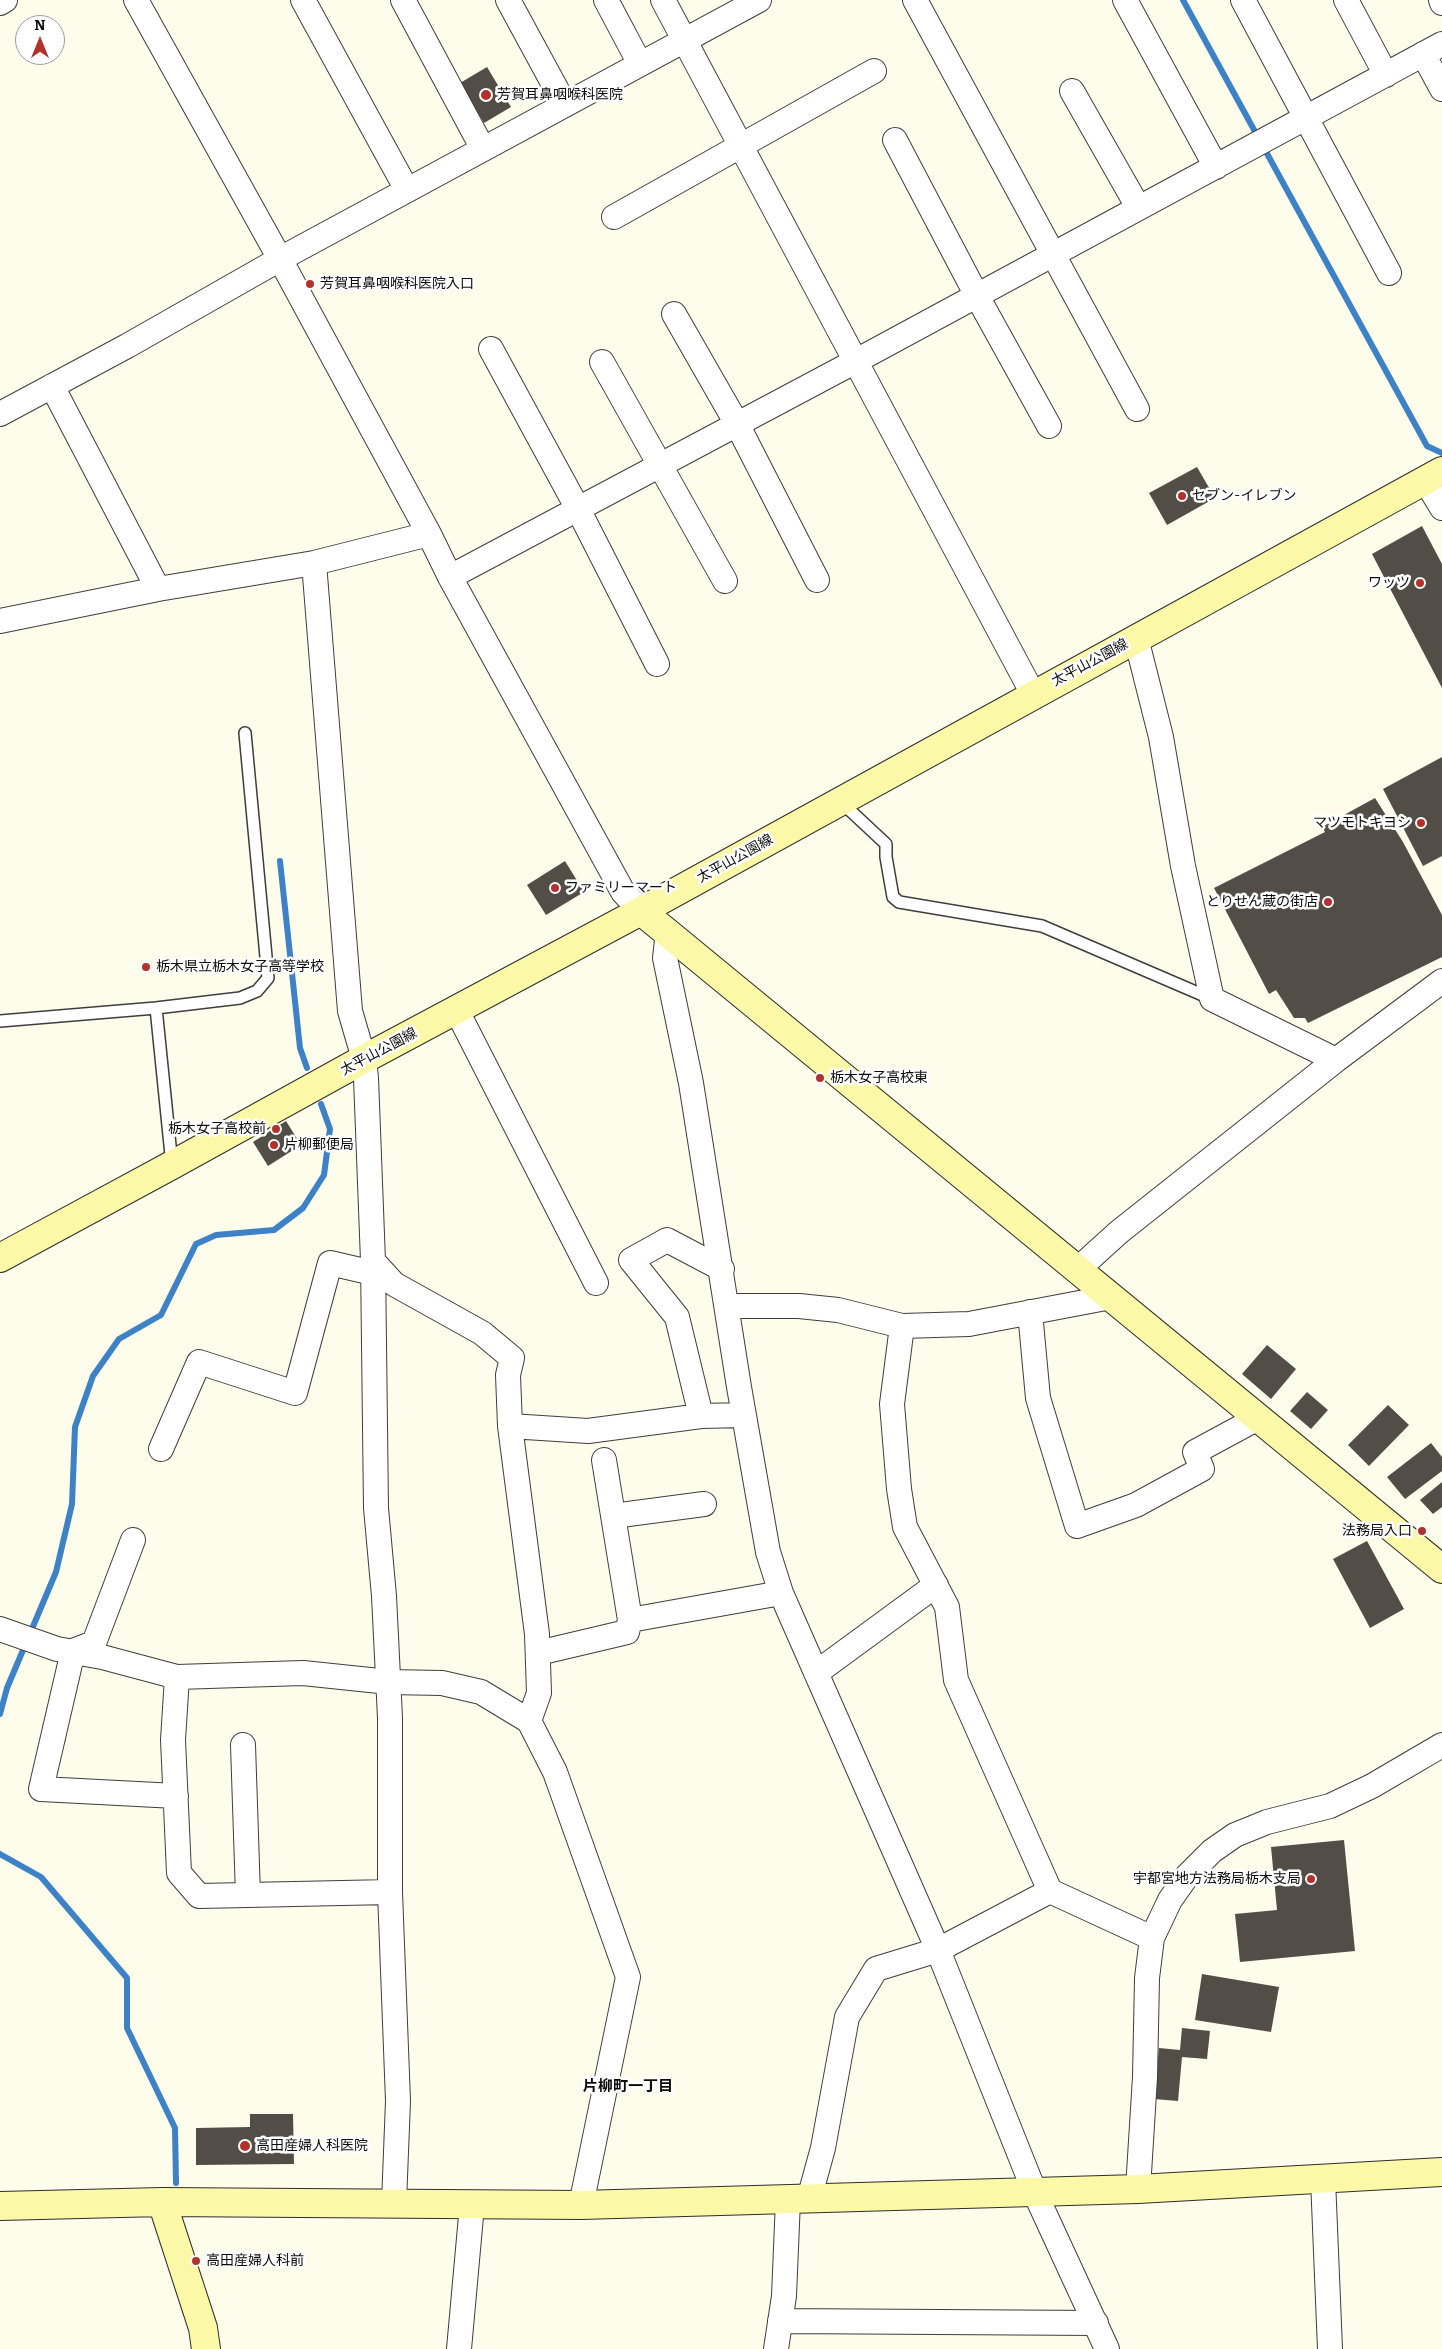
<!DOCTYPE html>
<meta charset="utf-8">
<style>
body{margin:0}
#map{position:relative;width:1442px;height:2349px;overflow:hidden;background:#fefcea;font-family:Bitter,serif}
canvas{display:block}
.north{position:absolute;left:15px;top:15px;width:50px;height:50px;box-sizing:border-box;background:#fff;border:1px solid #9d9d9d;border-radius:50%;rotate:0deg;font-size:14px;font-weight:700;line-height:20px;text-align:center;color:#0b0b0b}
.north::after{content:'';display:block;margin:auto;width:18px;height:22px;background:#b3312b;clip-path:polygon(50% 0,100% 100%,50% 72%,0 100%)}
</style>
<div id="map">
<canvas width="1442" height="2349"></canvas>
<div class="north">N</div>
</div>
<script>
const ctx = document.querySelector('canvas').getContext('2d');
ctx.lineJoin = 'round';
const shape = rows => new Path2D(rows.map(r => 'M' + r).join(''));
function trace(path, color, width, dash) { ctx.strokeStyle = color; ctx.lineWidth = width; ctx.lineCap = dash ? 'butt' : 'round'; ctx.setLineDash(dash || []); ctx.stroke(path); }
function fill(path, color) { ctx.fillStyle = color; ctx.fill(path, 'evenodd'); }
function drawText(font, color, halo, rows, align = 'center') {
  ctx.font = font + ' Bitter,"Noto Sans JP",serif'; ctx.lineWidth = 5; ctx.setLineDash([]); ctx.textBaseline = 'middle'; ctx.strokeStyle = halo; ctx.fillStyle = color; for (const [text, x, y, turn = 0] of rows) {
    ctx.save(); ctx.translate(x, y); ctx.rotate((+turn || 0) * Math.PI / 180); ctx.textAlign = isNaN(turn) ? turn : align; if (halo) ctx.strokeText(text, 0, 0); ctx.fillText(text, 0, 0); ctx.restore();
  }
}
const stream = shape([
 [1183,0,1427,446,1442,453],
 [280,861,300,1048,307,1068],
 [0,1714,7,1688,56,1572,72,1504,75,1427,93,1376,119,1339,161,1315,196,1244,216,1235,274,1230,303,1208,324,1175,330,1129,321,1104],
 [0,1854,41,1877,127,1978,127,2028,175,2128,176,2183]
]);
const building = shape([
 [487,67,511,107,484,123,460,83],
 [1197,467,1215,498,1167,525,1149,493],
 [1422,526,1442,564,1442,688,1372,554],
 [1442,757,1442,856,1423,866,1383,789],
 [1375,798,1403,842,1442,915,1442,957,1308,1023,1305,1018,1294,1018,1276,990,1269,994,1214,888,1325,832,1322,827],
 [565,861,584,892,546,915,527,885],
 [286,1121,301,1145,268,1166,253,1142],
 [1267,1345,1296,1369,1271,1399,1242,1374],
 [1307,1392,1328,1410,1311,1429,1290,1411],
 [1388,1405,1409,1425,1369,1466,1348,1445],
 [1431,1443,1442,1457,1442,1471,1405,1499,1387,1477],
 [1442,1482,1442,1507,1433,1514,1420,1500],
 [1367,1541,1404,1609,1370,1628,1333,1559],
 [1344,1840,1355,1951,1240,1962,1235,1914,1277,1910,1271,1847],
 [1202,1974,1279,1987,1271,2032,1195,2020],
 [1182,2028,1210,2031,1207,2059,1182,2057,1178,2101,1154,2099,1159,2048,1180,2050],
 [250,2114,293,2114,294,2164,196,2165,196,2128,250,2127]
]);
const lane = shape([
 [841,802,886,844,886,857,893,897,899,902,1042,926,1212,999],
 [0,1021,156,1008],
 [172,1165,156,1008,240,998,257,991,268,978,245,733]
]);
const street = shape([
 [136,0,280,259,429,534,450,577,623,892,641,911],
 [303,0,407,190],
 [403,0,483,149],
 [508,0,565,105],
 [606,0,640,64],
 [663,0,1033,694],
 [915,0,1137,409],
 [1125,0,1216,167],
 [1243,0,1389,273],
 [1346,0,1386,75],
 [1441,0,1442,3],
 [0,3,5,0],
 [1423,54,1442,89],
 [1072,91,1138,207],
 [895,140,977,296,1049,426],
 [614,217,874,71],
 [674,314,737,424,817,580],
 [491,349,578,509,657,664],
 [602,362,725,581],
 [52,386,158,589],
 [0,414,127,346,280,259,759,0],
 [1425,480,1442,508],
 [314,563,350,1011,364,1059,366,1078,373,1261,376,1508,384,1596,390,1718,390,1892,398,2101,394,2203],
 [450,577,856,361,1442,44],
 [0,621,158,589,314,563,429,534],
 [668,931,665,958,691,1083,739,1387,768,1552,781,1593,938,1950,1035,2193,1107,2349],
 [457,1011,596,1283],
 [1336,1060,1442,981],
 [373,1261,394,1284,482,1333,512,1358,508,1375,510,1426,537,1634,539,1693,529,1721],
 [1077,1270,1119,1232,1336,1060,1212,999,1183,866,1161,737,1136,638],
 [728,1306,799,1306,838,1310,902,1326,969,1324,1111,1297],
 [1030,1312,1038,1398,1077,1526,1136,1505,1202,1469,1195,1452,1258,1418],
 [902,1326,892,1404,899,1489,905,1527,947,1607,956,1680,1050,1891,1152,1938],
 [701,1416,677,1317,631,1260,667,1240,722,1269],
 [510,1426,588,1431,701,1416,744,1415],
 [161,1449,199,1362,295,1393,330,1263,373,1273],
 [604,1460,630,1620,781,1593],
 [613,1516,704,1504],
 [133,1540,94,1643,73,1651,41,1789,176,1796],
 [0,1629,57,1649,102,1657,177,1677,303,1673,389,1682,442,1683,481,1692,529,1721,555,1772,628,1977,581,2205],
 [538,1653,627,1632,630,1620],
 [816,1673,936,1585],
 [177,1677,173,1740,179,1873,199,1896,390,1892],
 [243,1745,248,1895],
 [1323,2179,1330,2349],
 [1138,2189,1145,2077,1147,1978,1152,1938,1170,1900,1187,1876,1212,1851,1235,1835,1267,1822,1330,1806,1372,1786,1442,1745],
 [809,2199,823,2148,847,2017,876,1969,938,1950,1050,1891],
 [780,2321,1096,2323],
 [459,2349,472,2205],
 [776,2349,784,2296,788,2200]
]);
const secondary = shape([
 [641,911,1442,1569],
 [0,1258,172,1165,364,1059,641,911,1442,471],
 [162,2202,203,2328,206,2349],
 [0,2206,162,2202,581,2205,1138,2189,1442,2172]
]);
const markers = [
 [486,95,6,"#b3312b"],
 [310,284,5,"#b3312b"],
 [1182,496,5,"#b3312b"],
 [1420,583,5,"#b3312b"],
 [1421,823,5,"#b3312b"],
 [555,888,5,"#b3312b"],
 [1328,902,5,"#b3312b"],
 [146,967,5,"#b3312b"],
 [820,1078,5,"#b3312b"],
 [276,1129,5,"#b3312b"],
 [274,1145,5,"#b3312b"],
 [1422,1531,5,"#b3312b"],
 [1311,1879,5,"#b3312b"],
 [245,2146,6,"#b3312b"],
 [196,2261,5,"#b3312b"]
];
const poiNames = [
 ["芳賀耳鼻咽喉科医院",497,95],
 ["芳賀耳鼻咽喉科医院入口",320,284],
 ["セブン-イレブン",1192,496],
 ["ワッツ",1410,583,"right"],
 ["マツモトキヨシ",1411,823,"right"],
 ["ファミリーマート",565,888],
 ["とりせん蔵の街店",1318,902,"right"],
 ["栃木県立栃木女子高等学校",156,967],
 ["栃木女子高校東",830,1078],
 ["栃木女子高校前",266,1129,"right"],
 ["片柳郵便局",284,1145],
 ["法務局入口",1412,1531,"right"],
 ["宇都宮地方法務局栃木支局",1301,1879,"right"],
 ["高田産婦人科医院",256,2146],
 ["高田産婦人科前",206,2261]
];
const streetNames = [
 ["太平山公園線",1090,663,-28],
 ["太平山公園線",735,859,-29],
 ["太平山公園線",379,1052,-28]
];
const neighbourhoodNames = [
 ["片柳町一丁目",628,2087]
];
trace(stream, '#3d82c6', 6);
fill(building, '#534d48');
trace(lane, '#3e3e3e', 14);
trace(street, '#3e3e3e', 26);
trace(secondary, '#2d2d2d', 30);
trace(lane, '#fff', 11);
trace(street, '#fff', 24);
trace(secondary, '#fbf9a8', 28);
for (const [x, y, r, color] of markers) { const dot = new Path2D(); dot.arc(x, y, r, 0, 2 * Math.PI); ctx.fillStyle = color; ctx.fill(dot); trace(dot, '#fff', 2); }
drawText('14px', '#0b0b0b', '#fff', poiNames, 'left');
drawText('14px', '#0b0b0b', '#fff', streetNames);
drawText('bold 15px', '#0b0b0b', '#fff', neighbourhoodNames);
</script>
